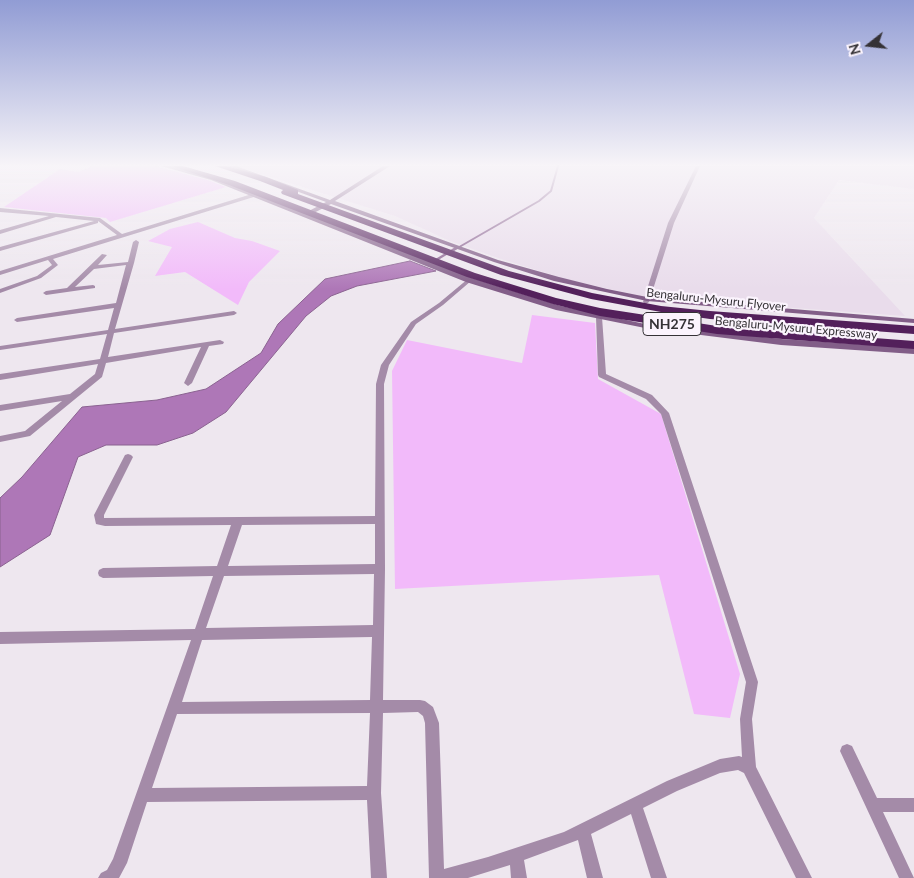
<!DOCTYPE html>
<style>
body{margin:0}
#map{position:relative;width:914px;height:878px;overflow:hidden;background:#eee7ef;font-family:Lato,sans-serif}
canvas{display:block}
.north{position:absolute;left:844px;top:20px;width:50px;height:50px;-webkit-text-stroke:4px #fbf4fd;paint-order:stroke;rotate:254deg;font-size:14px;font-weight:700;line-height:20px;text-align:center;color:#353236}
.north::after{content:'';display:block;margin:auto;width:18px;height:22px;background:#353236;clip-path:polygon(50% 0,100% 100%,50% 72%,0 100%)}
</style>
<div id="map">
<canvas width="914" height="878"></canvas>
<div class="north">N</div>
</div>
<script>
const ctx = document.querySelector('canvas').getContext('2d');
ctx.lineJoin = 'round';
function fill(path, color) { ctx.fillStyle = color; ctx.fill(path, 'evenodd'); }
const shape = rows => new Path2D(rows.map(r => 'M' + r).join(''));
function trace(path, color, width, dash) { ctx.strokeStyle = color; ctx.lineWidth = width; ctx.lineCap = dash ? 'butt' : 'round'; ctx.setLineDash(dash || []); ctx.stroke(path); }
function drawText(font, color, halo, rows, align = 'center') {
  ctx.font = font + ' Lato,sans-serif'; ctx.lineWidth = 4.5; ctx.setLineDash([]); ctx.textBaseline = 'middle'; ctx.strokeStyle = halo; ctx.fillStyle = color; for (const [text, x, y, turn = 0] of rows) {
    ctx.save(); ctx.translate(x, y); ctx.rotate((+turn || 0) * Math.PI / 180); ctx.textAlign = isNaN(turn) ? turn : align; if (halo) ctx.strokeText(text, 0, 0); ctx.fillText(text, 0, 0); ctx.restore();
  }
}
const built = shape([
 [235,166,914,166,914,189,839,180,814,218,905,316,644,297,565,279,498,258,450,241,395,216]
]);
const green = shape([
 [93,166,155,166,208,180,226,187,110,222,106,218,4,207,60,169,78,172],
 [198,222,235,238,252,241,280,251,249,282,238,305,185,272,155,276,172,247,148,241,170,229],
 [532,315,595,323,598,379,661,414,740,674,730,718,694,714,659,575,395,589,392,371,407,340,522,363]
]);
const water = shape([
 [410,261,436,271,357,286,331,296,306,316,226,412,193,433,157,445,106,445,78,457,50,535,0,567,0,498,22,477,82,407,157,400,206,389,261,353,278,324,325,279,410,261]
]);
const streamFar1 = shape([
 [454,250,539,201,551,191,558,166]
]);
const stream = shape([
 [436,260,456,248]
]);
const street = shape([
 [696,166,700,166,674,223,649,302,646,304,644,303,643,302,668,223,696,166],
 [255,193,258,195,257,196,53,259,58,265,41,278,0,293,0,289,37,276,52,265,48,260,0,275,0,271,117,235,98,221,98,223,0,251,0,247,94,221,56,217,0,234,0,230,49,216,0,212,0,208,100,218,122,234,255,193],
 [136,240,139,242,134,263,115,329,234,311,237,313,234,315,114,333,108,357,220,340,224,342,223,344,209,346,192,383,188,386,184,383,201,347,106,363,102,377,30,436,0,442,0,436,25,431,62,401,0,411,0,405,70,394,95,374,98,364,0,380,0,374,100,359,107,334,0,350,0,346,108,330,114,308,17,322,14,320,17,318,116,303,126,265,94,269,75,287,93,285,95,286,95,288,46,295,43,293,46,291,67,288,102,254,107,255,98,265,128,262,133,242,136,240],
 [469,278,471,279,471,281,443,305,416,324,389,365,384,384,385,569,383,700,420,700,425,701,433,707,439,723,444,869,488,857,564,832,667,781,720,759,739,756,742,757,740,719,746,682,661,414,646,399,599,377,598,375,596,317,599,315,602,317,606,374,652,395,669,413,758,682,752,719,756,767,812,878,796,878,744,773,738,770,720,773,677,791,643,808,667,878,651,878,631,814,591,834,603,878,587,878,578,840,524,860,527,878,511,878,510,865,468,878,429,878,425,723,423,716,418,712,383,713,381,793,387,878,371,878,367,800,147,802,127,863,119,878,98,878,101,873,107,870,113,859,191,640,0,644,0,632,195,629,213,576,103,578,99,576,98,573,99,570,103,568,217,566,231,525,105,526,96,524,94,515,125,455,128,454,131,455,133,457,104,515,104,518,375,516,376,384,381,365,411,322,439,303,469,278],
 [375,524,375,564,228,566,242,525,375,524],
 [374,574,373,625,206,628,224,576,374,574],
 [372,637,370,700,182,702,202,640,372,637],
 [370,713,367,786,152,788,177,714,370,713],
 [847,744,852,746,877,798,914,798,914,812,883,812,914,878,899,878,840,751,842,746,847,744]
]);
const secondary = shape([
 [161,166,170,166,215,178,305,213,326,202,228,166,236,166,330,200,383,166,390,166,335,201,498,260,559,277,607,289,647,297,914,319,914,323,647,301,554,281,494,262,331,204,310,215,472,278,561,306,645,324,781,339,914,348,914,354,781,345,645,328,556,310,466,282,211,180,161,166]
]);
const highway = shape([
 [171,166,183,166,235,181,475,273,556,298,600,308,717,326,914,341,914,349,717,334,600,316,553,304,467,277,229,185,171,166],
 [215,166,227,166,266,177,298,190,298,194,509,271,592,293,661,306,710,311,914,326,914,334,710,319,661,312,591,299,501,275,282,194,281,192,283,190,260,181,215,166]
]);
const farStreetnames = [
 ["Bengaluru-Mysuru Flyover",716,300,6],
 ["Bengaluru-Mysuru Expressway",796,328,5]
];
const shields = [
 [672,324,58]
];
const shieldNames = [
 ["NH275",672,324]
];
fill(built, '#e9dceb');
fill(green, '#f2bafa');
fill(water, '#ae77b7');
trace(water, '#8a6290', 1);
trace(streamFar1, '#8a6290', 2);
trace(stream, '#8a6290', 2.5);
fill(street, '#a48ba8');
fill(secondary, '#825e88');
fill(highway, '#53205b');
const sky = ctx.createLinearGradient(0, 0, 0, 289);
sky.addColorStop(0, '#919cd4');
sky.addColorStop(0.57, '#f7f4f8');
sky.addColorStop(1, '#f7f4f800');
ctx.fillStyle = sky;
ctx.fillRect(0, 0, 914, 289);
drawText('12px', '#353236', '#fbf4fd', farStreetnames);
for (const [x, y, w] of shields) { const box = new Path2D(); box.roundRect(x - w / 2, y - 11.5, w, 23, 4); ctx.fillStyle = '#fbf4fd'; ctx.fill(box); trace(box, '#353236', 1); }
drawText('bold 14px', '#353236', null, shieldNames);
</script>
